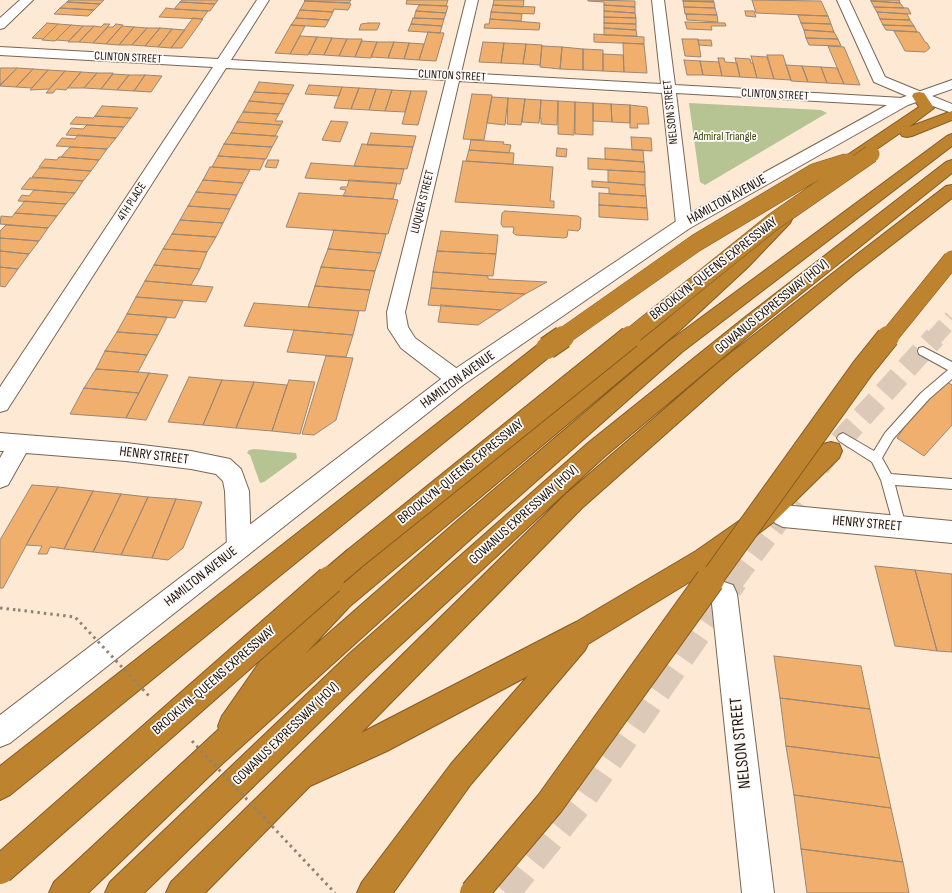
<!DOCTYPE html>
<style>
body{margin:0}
canvas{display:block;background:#fee9d5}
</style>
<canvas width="952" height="893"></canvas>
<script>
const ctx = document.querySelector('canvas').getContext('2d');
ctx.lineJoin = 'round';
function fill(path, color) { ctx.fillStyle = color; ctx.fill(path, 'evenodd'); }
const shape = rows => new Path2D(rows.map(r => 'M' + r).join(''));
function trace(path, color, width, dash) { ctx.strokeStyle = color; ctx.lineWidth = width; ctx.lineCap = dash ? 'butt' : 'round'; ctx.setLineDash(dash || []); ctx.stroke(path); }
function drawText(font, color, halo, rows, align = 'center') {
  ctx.font = font + ' "Sofia Sans Condensed",sans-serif'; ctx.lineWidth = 3.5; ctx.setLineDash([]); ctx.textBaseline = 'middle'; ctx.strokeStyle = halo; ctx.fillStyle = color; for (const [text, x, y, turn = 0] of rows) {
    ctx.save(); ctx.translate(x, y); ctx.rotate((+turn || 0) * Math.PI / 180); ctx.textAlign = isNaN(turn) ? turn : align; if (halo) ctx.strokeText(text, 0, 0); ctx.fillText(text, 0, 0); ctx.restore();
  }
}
const green = shape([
 [689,103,821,110,827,113,705,185,700,182],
 [255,449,296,453,297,458,264,482,260,483,250,455,247,453,249,450]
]);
const building = shape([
 [69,0,104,0,100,4,67,2,69,0],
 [182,0,218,0,215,4,180,2,182,0],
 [305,0,351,0,349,3,304,1,305,0],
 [407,0,448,0,446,6,406,4,407,0],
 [494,0,524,0,523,7,493,5,494,0],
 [588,0,635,1,635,7,604,5,604,2,588,1,588,0],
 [683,0,713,0,714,2,683,1,683,0],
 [752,0,821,1,828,16,756,13,752,0],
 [871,0,899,0,900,3,871,1,871,0],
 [305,1,349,3,351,4,348,10,334,9,333,12,300,10,305,1],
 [683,1,714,2,715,8,684,7,683,1],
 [871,1,900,3,904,8,874,7,871,1],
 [67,2,100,4,94,10,60,8,67,2],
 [180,2,215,4,210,11,174,9,180,2],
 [419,5,446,6,448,6,446,13,416,11,419,5],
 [493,5,535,7,534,14,491,12,493,5],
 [604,5,635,7,635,13,604,11,604,5],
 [684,7,715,8,717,15,685,14,684,7],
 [874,7,908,8,911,14,877,12,874,7],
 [60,8,94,10,88,16,54,14,60,8],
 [166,8,174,9,208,11,202,19,159,17,166,8],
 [300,10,333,12,329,20,296,18,300,10],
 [416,11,446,13,444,19,414,18,416,11],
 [604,11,635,13,636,18,604,17,604,11],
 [745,11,754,11,756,17,746,16,745,11],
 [491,12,522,14,521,21,490,19,491,12],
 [877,12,907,14,910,20,880,19,877,12],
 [686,14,717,15,718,22,687,20,686,14],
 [798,15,828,16,831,24,801,23,798,15],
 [604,17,636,18,636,24,604,23,604,17],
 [193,18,203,19,182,48,171,48,193,18],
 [296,18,329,20,325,27,291,25,296,18],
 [413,18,414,18,444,19,442,26,411,24,413,18],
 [490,19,540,23,539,30,484,28,485,24,489,24,490,19],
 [880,19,910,20,914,26,883,25,880,19],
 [685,22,725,23,726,26,711,26,712,30,687,29,685,22],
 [47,23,58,24,43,39,32,38,47,23],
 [368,23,380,23,377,30,359,30,361,24,368,23],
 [604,23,636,24,636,30,604,28,604,23],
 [801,23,831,24,834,32,804,30,801,23],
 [58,24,71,25,55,41,42,40,58,24],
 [104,24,110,24,93,43,79,42,94,26,101,27,104,24],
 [116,24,123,25,106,44,93,43,108,27,113,27,116,24],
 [411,24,442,26,440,33,408,31,411,24],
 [71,25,83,26,69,41,56,40,71,25],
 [291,25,305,26,290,54,275,53,291,25],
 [883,25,914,26,917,32,886,30,883,25],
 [83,26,94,26,79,42,68,42,83,26],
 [122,26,134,27,119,45,106,44,122,26],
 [134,27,147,28,132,45,119,45,134,27],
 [147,28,160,28,145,46,132,45,147,28],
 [160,28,172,29,158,47,145,46,160,28],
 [604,28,636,30,637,36,604,35,604,28],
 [172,29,185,30,171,48,158,47,172,29],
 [804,30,834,32,838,39,806,38,804,30],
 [894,31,919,32,925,42,927,43,930,48,925,52,905,51,894,31],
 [428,32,444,33,436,61,419,60,428,32],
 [594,34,644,37,644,44,594,42,594,34],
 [300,36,317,37,308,55,290,54,300,36],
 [317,37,332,38,324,55,309,54,317,37],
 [332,38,347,39,339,56,324,55,332,38],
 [806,38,838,39,841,46,809,45,806,38],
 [347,39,362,39,355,57,339,56,347,39],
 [682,39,698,39,701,57,685,56,682,39],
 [698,40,711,40,712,46,699,45,698,40],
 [362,41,377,42,371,58,355,57,362,41],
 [377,42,394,42,388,58,371,57,377,42],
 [394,42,409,43,404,59,388,58,394,42],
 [483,42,504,43,501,63,479,62,483,42],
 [409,43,424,44,419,60,404,59,409,43],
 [504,43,526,44,523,64,501,63,504,43],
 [623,43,644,44,647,73,624,72,623,43],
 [526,44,542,45,540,65,523,64,526,44],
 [542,46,562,47,560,69,540,67,542,46],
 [828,46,844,47,860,85,844,84,828,46],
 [562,47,583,49,583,70,560,69,562,47],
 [583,49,603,50,603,71,583,70,583,49],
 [603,54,623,55,624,72,603,71,603,54],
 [767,55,783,55,791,80,774,79,767,55],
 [751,56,767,57,774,79,757,78,751,56],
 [718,58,724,58,725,62,737,63,740,77,722,76,718,58],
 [735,58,750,59,751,63,753,63,757,78,740,77,735,58],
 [684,60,700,61,703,75,687,75,684,60],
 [700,61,719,62,722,76,703,75,700,61],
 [786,65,802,66,808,82,791,81,786,65],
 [802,66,821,67,827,83,808,82,802,66],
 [821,67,837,68,844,84,827,83,821,67],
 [1,68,17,68,0,85,0,69,1,68],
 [17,68,33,69,16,87,0,86,17,68],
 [33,69,48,70,32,88,16,87,33,69],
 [48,70,65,71,49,89,30,90,48,70],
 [65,71,81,72,66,90,56,89,53,93,46,93,65,71],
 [81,72,97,73,84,88,68,88,81,72],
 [97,73,113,73,101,89,84,88,97,73],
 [113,74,129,75,117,90,101,89,113,74],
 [129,75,145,75,134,91,117,90,129,75],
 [145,75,162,76,151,92,134,91,145,75],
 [259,82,294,85,289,94,254,92,259,82],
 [309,85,342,87,339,96,305,94,309,85],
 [342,87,359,88,351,109,334,108,342,87],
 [359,88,376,89,369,110,351,109,359,88],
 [376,89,392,90,385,111,369,110,376,89],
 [392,90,411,91,405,112,385,111,392,90],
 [411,91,427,91,418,125,402,124,411,91],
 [254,92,289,94,284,104,249,101,254,92],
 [472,94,492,95,484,140,463,139,472,94],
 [492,97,508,98,505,125,487,123,492,97],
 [508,98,525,99,521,125,507,124,508,98],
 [525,99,541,100,539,123,522,122,525,99],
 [541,100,558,101,557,125,541,124,541,118,540,118,541,100],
 [249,101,284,104,279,114,243,112,249,101],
 [558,101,575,102,574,135,558,134,558,101],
 [575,102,593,103,593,135,575,134,575,102],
 [593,103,611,104,612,122,593,121,593,103],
 [611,104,630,105,630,123,612,122,611,104],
 [630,105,647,107,649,124,637,124,638,128,630,128,630,105],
 [102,106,138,108,131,118,95,116,102,106],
 [243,112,279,114,275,121,283,121,281,125,237,122,243,112],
 [95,116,131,118,124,127,70,124,76,117,93,118,95,116],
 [331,121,348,122,340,142,322,140,331,121],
 [237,122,281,125,275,136,231,133,237,122],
 [87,125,124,127,116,138,66,135,71,128,83,129,87,125],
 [231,133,275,136,278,136,272,147,224,144,231,133],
 [371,133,416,136,413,147,367,145,371,133],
 [78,135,116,138,107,149,56,146,62,138,75,139,78,135],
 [631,137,651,138,652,151,632,150,631,137],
 [471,140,504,142,503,144,511,145,509,153,469,150,471,140],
 [224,144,272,147,266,159,218,156,224,144],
 [362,144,413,147,407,169,354,166,362,144],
 [70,147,107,149,99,160,61,157,70,147],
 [557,148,567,149,566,157,556,156,557,148],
 [605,148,643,150,644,162,605,159,605,148],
 [469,150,514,153,513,164,466,161,469,150],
 [218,156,265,159,260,170,212,167,218,156],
 [59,157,61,157,99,160,91,171,39,167,45,159,57,160,59,157],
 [588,158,644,162,645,172,588,169,588,158],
 [268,160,279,160,276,168,265,167,268,160],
 [463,161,553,167,550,201,554,201,554,208,455,202,463,161],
 [311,163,354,166,404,169,400,184,305,178,311,163],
 [210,167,212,167,250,170,243,183,203,180,210,167],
 [39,168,51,168,91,171,83,181,32,177,39,168],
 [608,170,645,172,645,185,608,182,608,170],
 [30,178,43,178,83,181,75,193,21,189,30,178],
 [203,180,243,183,237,195,196,192,203,180],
 [349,180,397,183,393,199,343,196,346,190,340,189,341,187,347,187,349,180],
 [592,181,645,185,646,196,609,194,609,188,592,187,592,181],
 [34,190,75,193,66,204,18,201,22,195,29,196,34,190],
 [196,192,237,195,230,209,188,206,196,192],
 [299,193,393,199,398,200,388,234,286,227,299,193],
 [599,193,646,196,647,208,599,205,599,193],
 [25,201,66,204,57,216,15,213,25,201],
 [599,205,647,208,648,220,599,217,599,205],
 [188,206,230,209,223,223,180,220,188,206],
 [505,211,578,216,581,218,580,229,578,231,568,230,567,237,564,238,516,235,513,233,514,227,503,227,501,224,502,213,505,211],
 [15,213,57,216,48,228,0,224,1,216,12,217,15,213],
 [180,220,223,223,216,237,172,234,180,220],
 [6,225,48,228,39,241,0,238,0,231,6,225],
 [334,230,386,234,381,253,328,249,334,230],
 [441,231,498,235,496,254,437,251,441,231],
 [172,234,216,237,207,252,163,249,172,234],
 [0,238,39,241,29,254,0,251,0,238],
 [163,249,207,252,200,269,154,265,163,249],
 [328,249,381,253,375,271,321,267,328,249],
 [0,251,29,254,18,269,0,267,0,251],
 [437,251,496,254,493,276,433,272,437,251],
 [154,265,200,269,191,285,145,281,154,265],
 [0,267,18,269,5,287,0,286,0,267],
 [321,267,375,271,370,290,315,286,321,267],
 [433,272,488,276,488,279,547,282,525,294,431,288,433,272],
 [145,281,191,285,213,287,206,302,136,297,145,281],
 [315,286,370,290,365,311,308,307,315,286],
 [431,288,525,294,501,310,428,305,431,288],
 [136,297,183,301,175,318,127,314,136,297],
 [254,303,308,307,359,311,353,335,244,326,254,303],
 [441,305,501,310,478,325,438,322,441,305],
 [127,314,167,317,158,335,117,332,127,314],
 [294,330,353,335,346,357,287,352,294,330],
 [117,332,158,335,147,355,105,351,117,332],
 [105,351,147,355,138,372,96,369,105,351],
 [326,356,353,358,336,420,314,435,302,434,326,356],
 [96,369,138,372,149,373,139,393,84,388,96,369],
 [149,373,168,375,146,420,126,418,149,373],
 [189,377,222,380,203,425,168,422,189,377],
 [222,380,254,382,236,428,203,425,222,380],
 [289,380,315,382,300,434,272,431,289,380],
 [945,381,952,385,952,425,924,456,897,438,913,414,945,381],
 [254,382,287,385,272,431,236,428,254,382],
 [84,388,139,393,126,418,70,414,84,388],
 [32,485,58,487,3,588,0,588,0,540,32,485],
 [58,487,93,491,64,549,50,547,47,554,38,554,42,546,26,545,58,487],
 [93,491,121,494,93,552,64,549,93,491],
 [121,494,148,497,121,555,93,552,121,494],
 [148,497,176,499,152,558,121,555,148,497],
 [176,499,202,502,183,548,168,560,152,558,176,499],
 [875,566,915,570,937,651,895,646,875,566],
 [915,570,952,574,952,652,937,651,915,570],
 [774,656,861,666,870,709,780,698,774,656],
 [780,698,870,709,880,758,786,746,780,698],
 [786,746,880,758,891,808,794,795,786,746],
 [794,795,891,808,903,862,801,849,794,795],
 [801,849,903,862,909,893,807,893,801,849]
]);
const secondaryTunnelFar2 = shape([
 [934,338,952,318]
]);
const secondaryTunnelFar1 = shape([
 [819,467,831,451,935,337],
 [733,581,795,499]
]);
const secondaryTunnel = shape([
 [506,893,580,802,734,580]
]);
const path = shape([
 [0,608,18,610]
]);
const lane = shape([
 [923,347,952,362,952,379,929,399,893,439,882,458,891,474,952,479,952,489,895,485,906,527,905,531,900,533,895,531,894,527,881,480,872,462,839,441,837,438,839,435,843,433,874,451,885,433,921,393,948,370,919,354,918,351,919,348,923,347]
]);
const street = shape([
 [20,0,33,0,4,28,0,29,0,18,20,0],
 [257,0,269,0,231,60,448,72,466,0,478,0,461,73,661,84,652,0,664,0,675,85,903,98,908,99,910,102,908,105,903,106,676,93,692,224,690,228,684,229,678,228,676,224,662,93,459,81,405,312,408,327,415,338,463,373,466,379,463,385,456,387,449,385,401,348,388,328,387,312,446,80,226,68,7,410,0,412,0,387,213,67,0,55,0,47,218,59,257,0],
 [837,0,849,0,885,77,924,93,926,96,924,99,919,100,914,99,874,82,837,0],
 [0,433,126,443,191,451,230,459,241,469,249,491,251,547,248,555,239,558,230,555,227,547,225,491,223,481,216,474,191,469,126,461,26,453,8,485,0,488,0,458,4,451,0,451,0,433],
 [783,505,952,521,952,543,783,527,775,523,771,516,775,509,783,505],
 [724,582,733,585,737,594,774,893,742,893,711,594,715,585,724,582]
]);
const secondary = shape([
 [952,80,952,89,932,96,952,104,952,113,919,101,908,105,690,228,463,385,10,743,0,747,0,715,449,373,678,220,898,99,952,80]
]);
const highway = shape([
 [919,92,924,93,934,108,909,127,952,111,952,120,912,136,907,137,902,136,900,133,852,166,846,168,840,166,838,163,840,160,919,107,912,96,914,93,919,92],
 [952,134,952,146,682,352,473,537,222,764,88,893,49,893,54,882,219,729,218,726,222,716,261,660,332,588,665,321,736,259,778,215,784,214,790,215,792,219,790,223,748,267,679,331,350,606,305,654,457,521,668,342,947,136,952,134],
 [952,160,952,173,758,328,604,457,369,674,144,893,105,893,110,882,349,654,588,443,744,318,946,162,952,160],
 [952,185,952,198,854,274,732,375,582,508,361,733,576,622,696,551,759,507,823,444,831,442,839,444,842,451,839,458,775,521,714,567,588,644,585,650,471,784,393,893,357,893,362,882,451,764,528,676,387,751,310,786,205,893,166,893,171,882,566,494,718,363,842,266,946,186,952,185],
 [547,341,554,343,557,348,554,353,10,795,0,800,0,766,540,343,547,341]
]);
const pathBridge = shape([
 [18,610,75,617,150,697],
 [192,741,335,893]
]);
const highwayBridgeFar2 = shape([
 [561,338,696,243,815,172,847,162],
 [629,338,773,222,871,154],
 [888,338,952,259]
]);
const highwayBridgeFar1 = shape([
 [547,348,563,337],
 [328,581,355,558,630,337],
 [710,581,863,368,888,337]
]);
const highwayBridge = shape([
 [0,870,330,580],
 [474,893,550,803,710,580]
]);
const farStreetnames = [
 ["CLINTON STREET",128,58,3],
 ["CLINTON STREET",452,76,3],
 ["CLINTON STREET",775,95,3],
 ["NELSON STREET",671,112,-96],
 ["4TH PLACE",132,202,-57],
 ["LUQUER STREET",423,202,-76]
];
const farParknames = [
 ["Admiral Triangle",725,137]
];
const streetNames = [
 ["HAMILTON AVENUE",727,200,-29],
 ["BROOKLYN-QUEENS EXPRESSWAY",714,269,-38],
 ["GOWANUS EXPRESSWAY (HOV)",772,307,-39],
 ["HAMILTON AVENUE",458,380,-36],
 ["HENRY STREET",154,456,7],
 ["BROOKLYN-QUEENS EXPRESSWAY",461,472,-39],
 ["GOWANUS EXPRESSWAY (HOV)",524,515,-42],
 ["HENRY STREET",867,524,5],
 ["HAMILTON AVENUE",201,577,-38],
 ["BROOKLYN-QUEENS EXPRESSWAY",214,681,-41],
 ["GOWANUS EXPRESSWAY (HOV)",286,734,-44]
];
const nearStreetnames = [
 ["NELSON STREET",741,743,-96]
];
fill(green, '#b5c492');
fill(building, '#f1af6e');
trace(building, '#9a8775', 1);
trace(secondaryTunnelFar2, '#dcc9b7', 17, [17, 8]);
trace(secondaryTunnelFar1, '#dcc9b7', 22, [22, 11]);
trace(secondaryTunnel, '#dcc9b7', 28, [28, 14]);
trace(lane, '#786655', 2);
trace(street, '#786655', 2);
trace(secondary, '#786655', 2);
trace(highway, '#855c23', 2);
trace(path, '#908274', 3, [2.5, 4]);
fill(lane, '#fff');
fill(street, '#fff');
fill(secondary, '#fff');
fill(highway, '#bd832e');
trace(highwayBridgeFar2, '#855c23', 18, []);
trace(highwayBridgeFar1, '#855c23', 24, []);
trace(highwayBridge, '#855c23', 30, []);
trace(pathBridge, '#908274', 3, [2.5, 4]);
trace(highwayBridgeFar2, '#bd832e', 17);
trace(highwayBridgeFar1, '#bd832e', 22);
trace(highwayBridge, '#bd832e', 28);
drawText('12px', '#1c150e', '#fef9f6', farStreetnames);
drawText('12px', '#3c4909', '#fef9f6', farParknames);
drawText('14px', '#1c150e', '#fef9f6', streetNames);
drawText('17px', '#1c150e', '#fef9f6', nearStreetnames);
</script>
